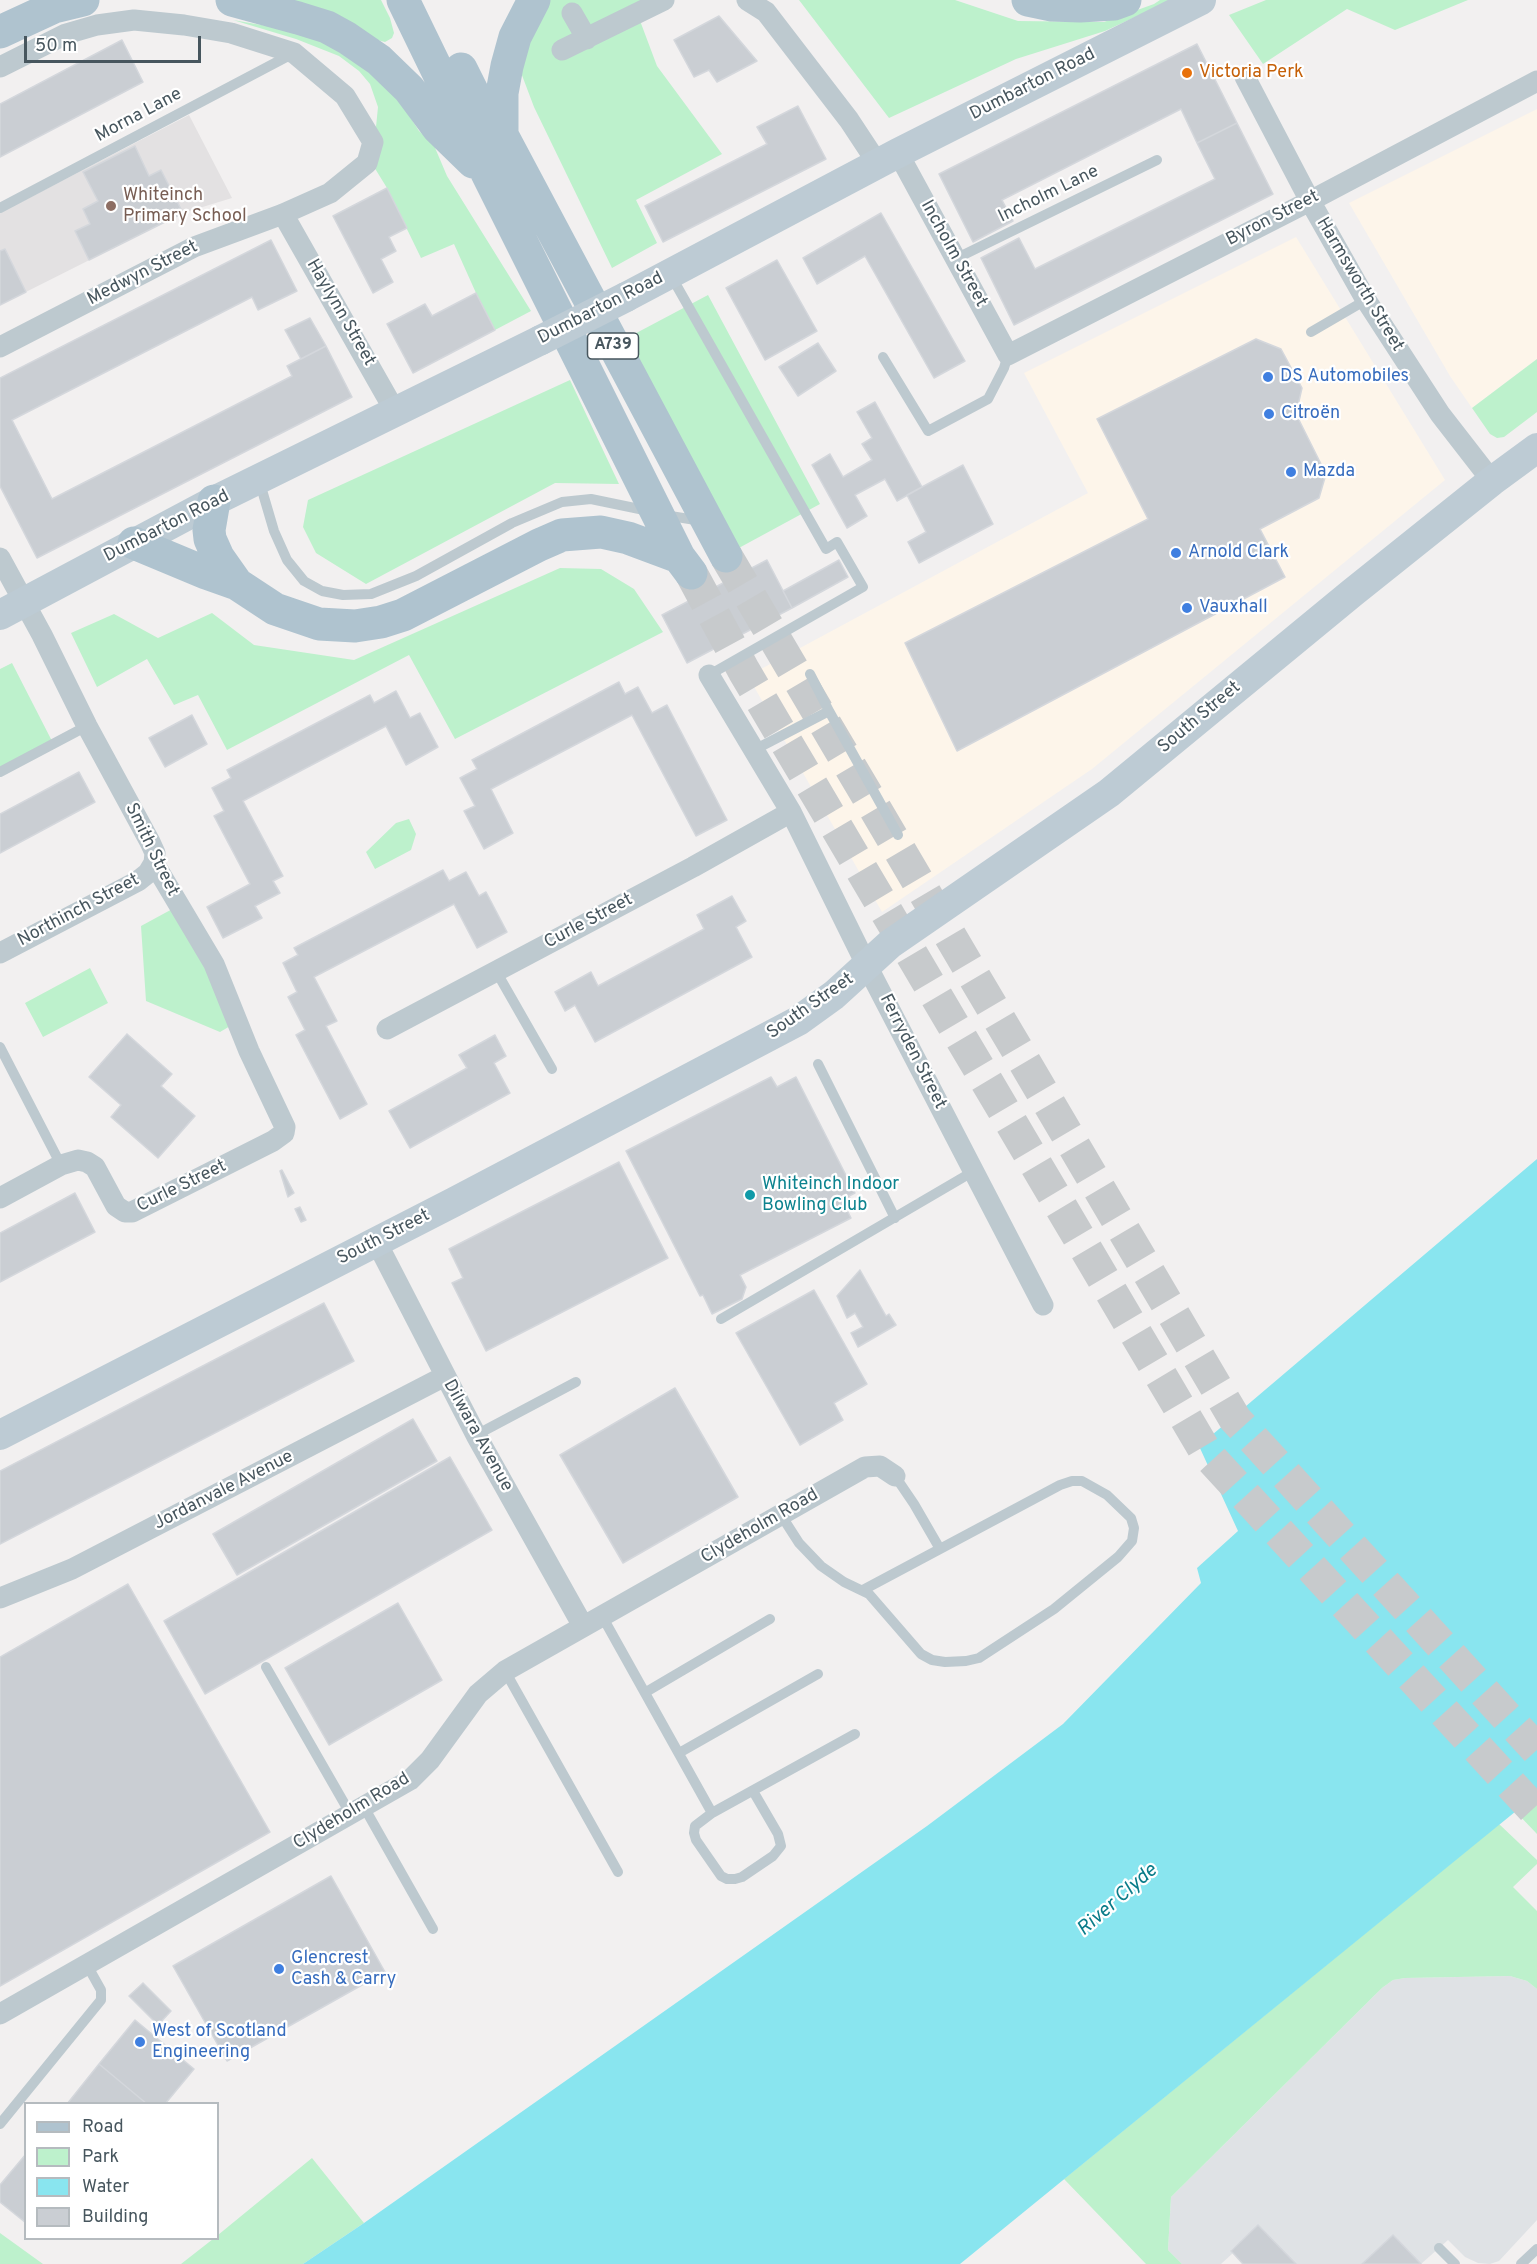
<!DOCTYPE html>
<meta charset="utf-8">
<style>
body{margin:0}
#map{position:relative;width:1537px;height:2264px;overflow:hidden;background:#f2f0f0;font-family:Overpass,sans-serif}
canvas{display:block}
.legend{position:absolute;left:24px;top:2102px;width:195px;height:138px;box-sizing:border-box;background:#fff;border:2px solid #b5bbbf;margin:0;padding:8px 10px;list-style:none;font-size:18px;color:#47565e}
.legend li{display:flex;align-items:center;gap:12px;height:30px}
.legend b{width:30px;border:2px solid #b5bbbf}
.scale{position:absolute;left:24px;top:36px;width:177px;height:27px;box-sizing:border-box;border:3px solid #47565e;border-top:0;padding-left:8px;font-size:18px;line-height:21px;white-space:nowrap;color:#47565e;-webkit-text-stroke:4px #fff;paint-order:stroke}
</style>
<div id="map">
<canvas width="1537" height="2264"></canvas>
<ul class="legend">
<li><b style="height:8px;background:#afc3cf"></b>Road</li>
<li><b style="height:16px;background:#bdf1cc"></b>Park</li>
<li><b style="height:16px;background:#89e5ef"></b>Water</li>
<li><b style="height:16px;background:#caced3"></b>Building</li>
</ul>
<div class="scale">50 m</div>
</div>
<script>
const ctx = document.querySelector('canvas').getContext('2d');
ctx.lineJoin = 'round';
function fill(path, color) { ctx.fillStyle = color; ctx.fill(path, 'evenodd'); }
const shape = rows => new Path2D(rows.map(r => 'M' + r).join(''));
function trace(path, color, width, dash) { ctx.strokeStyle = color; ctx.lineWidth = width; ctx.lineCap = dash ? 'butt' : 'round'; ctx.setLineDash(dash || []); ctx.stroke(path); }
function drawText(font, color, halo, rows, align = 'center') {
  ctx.font = font + ' Overpass,sans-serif'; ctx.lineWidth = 4.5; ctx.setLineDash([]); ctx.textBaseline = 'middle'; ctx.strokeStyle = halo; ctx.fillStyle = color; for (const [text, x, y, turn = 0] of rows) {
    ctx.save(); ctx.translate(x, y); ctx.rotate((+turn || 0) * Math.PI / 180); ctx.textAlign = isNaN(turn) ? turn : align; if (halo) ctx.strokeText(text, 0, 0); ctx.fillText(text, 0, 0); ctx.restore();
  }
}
const commercial = shape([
 [1537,109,1537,359,1472,408,1450,376,1349,203],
 [1296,237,1445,480,1092,769,882,912,748,676,1088,493,1024,373]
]);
const education = shape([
 [189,115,232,198,183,213,0,305,0,213]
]);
const airport = shape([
 [1510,1976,1527,1981,1537,1989,1537,2220,1499,2261,1490,2264,1478,2263,1465,2257,1448,2240,1421,2264,1393,2235,1362,2264,1296,2264,1258,2225,1231,2250,1233,2253,1221,2264,1182,2264,1168,2250,1171,2197,1382,1988,1393,1980,1405,1978]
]);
const green = shape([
 [290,0,381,0,390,18,394,33,392,38,385,42,373,39],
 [549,0,654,0,636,10,657,66,722,154,636,200,657,243,612,268,534,107,520,70,530,26],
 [799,0,955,0,1018,21,1104,22,1154,4,1160,0,1172,0,1105,31,1016,59,889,118],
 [1266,0,1468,0,1395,30,1347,9,1263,64,1229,15],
 [233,20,313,34,358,61,396,95,419,131,433,143,447,176,531,311,495,330,476,293,454,244,421,258,387,188,363,149,376,127,378,107,370,84,359,71,339,56,296,39],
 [708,295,820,504,737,549,625,339],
 [1537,359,1537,412,1504,437,1497,438,1490,434,1472,408],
 [570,380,619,484,555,483,366,584,316,553,303,527,308,500],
 [560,568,601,569,634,589,663,632,455,739,409,655,227,750,198,695,174,705,147,659,97,687,71,633,114,614,158,638,212,613,254,645,354,660],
 [12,663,53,743,0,771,0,669],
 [409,819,416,834,411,850,375,869,366,852,396,823],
 [176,907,237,1022,220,1032,146,1001,141,926],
 [90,968,108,1003,43,1037,25,1003],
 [1537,1793,1537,1834,1515,1811],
 [1499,1824,1537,1860,1537,1864,1513,1887,1537,1911,1537,1989,1527,1981,1510,1976,1405,1978,1393,1980,1382,1988,1171,2197,1168,2250,1182,2264,1146,2264,1064,2179],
 [312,2158,364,2223,303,2264,181,2264,213,2239,218,2238,218,2235],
 [0,2233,43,2264,44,2264,0,2264]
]);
const water = shape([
 [1537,1159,1537,1794,960,2264,303,2264,364,2223,927,1826,1063,1724,1201,1583,1197,1568,1238,1531,1199,1446]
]);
const building = shape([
 [719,16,757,61,717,82,709,70,694,77,674,40,719,16],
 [122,40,143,82,0,157,0,104,122,40],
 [1197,44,1237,123,1197,143,1181,109,1002,200,1013,221,973,242,939,174,1197,44],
 [798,106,826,159,663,242,645,206,767,144,757,127,798,106],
 [1237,123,1273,194,1014,325,981,258,1019,238,1035,269,1215,179,1197,143,1237,123],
 [135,146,149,176,161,170,183,213,89,260,75,231,90,224,83,209,98,201,83,172,135,146],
 [387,188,407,228,389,237,396,251,381,259,393,282,373,293,333,216,387,188],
 [881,213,965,361,934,378,865,256,817,284,803,258,881,213],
 [271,240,297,291,258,310,252,297,12,420,52,499,292,376,287,366,326,346,352,397,37,558,0,486,0,378,271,240],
 [5,249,26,292,0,305,0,251,5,249],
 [777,260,817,331,765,360,726,288,777,260],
 [476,293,495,330,413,373,387,324,425,304,432,316,476,293],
 [310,318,326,346,301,359,285,330,310,318],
 [1256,339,1281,349,1302,388,1296,414,1326,474,1319,498,1260,529,1285,577,957,751,905,643,1148,519,1097,419,1256,339],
 [818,343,836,371,798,396,779,367,818,343],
 [875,402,922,487,897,501,885,479,855,495,867,516,847,528,812,465,830,454,843,477,872,460,862,444,872,438,857,412,875,402],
 [963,465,993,524,919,563,908,542,926,532,907,495,963,465],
 [767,560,792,608,687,663,662,615,767,560],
 [839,560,848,577,792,608,783,591,839,560],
 [619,682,625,694,638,687,652,713,667,705,727,820,696,836,632,715,491,789,513,833,484,849,464,811,475,806,460,778,477,769,472,760,619,682],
 [396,691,410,718,420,713,438,747,406,765,386,726,243,801,283,876,273,881,280,893,255,906,262,918,223,938,207,907,250,884,214,816,224,811,212,788,231,778,227,770,370,695,374,703,396,691],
 [192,715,207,744,165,767,149,738,192,715],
 [79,772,95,802,0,853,0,814,79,772],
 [443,870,449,881,466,872,479,896,486,892,507,932,477,948,454,904,314,977,337,1021,326,1026,367,1104,340,1119,296,1035,305,1030,288,997,297,992,283,963,298,955,294,948,443,870],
 [732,896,746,921,736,927,752,957,595,1042,575,1005,565,1011,555,992,591,972,598,986,704,929,697,915,732,896],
 [127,1034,172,1074,161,1086,195,1116,158,1158,111,1117,121,1105,89,1077,127,1034],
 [495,1035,506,1056,494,1063,510,1093,410,1148,389,1111,467,1068,459,1055,495,1035],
 [771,1077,777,1087,796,1077,855,1193,849,1196,851,1200,844,1204,851,1218,740,1275,746,1287,742,1299,712,1314,703,1295,700,1296,626,1151,771,1077],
 [619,1162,668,1258,486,1351,452,1283,463,1278,449,1249,619,1162],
 [282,1170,294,1193,288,1197,280,1171,282,1170],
 [75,1193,95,1232,0,1282,0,1233,75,1193],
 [300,1207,306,1220,301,1222,295,1209,300,1207],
 [860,1270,886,1316,889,1314,896,1325,858,1347,851,1333,863,1327,855,1313,847,1318,837,1296,860,1270],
 [814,1290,867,1384,834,1403,843,1420,800,1445,736,1333,814,1290],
 [324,1303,354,1361,0,1544,0,1471,324,1303],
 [675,1388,738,1497,623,1563,560,1455,675,1388],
 [413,1419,437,1461,237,1575,213,1534,413,1419],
 [450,1457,492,1530,205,1694,164,1621,450,1457],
 [128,1584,270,1832,0,1986,0,1657,128,1584],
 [398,1603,442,1680,329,1745,285,1668,398,1603],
 [331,1876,385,1972,227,2061,173,1966,331,1876],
 [143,1983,171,2011,158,2025,129,1996,143,1983],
 [135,2020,194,2069,165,2104,147,2104,99,2064,135,2020],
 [99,2064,147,2104,67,2104,99,2064],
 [26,2154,26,2223,0,2202,0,2185,26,2154],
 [1258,2225,1296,2264,1243,2264,1233,2253,1231,2251,1258,2225],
 [1393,2235,1421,2264,1362,2264,1393,2235]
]);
const primaryTunnel = shape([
 [726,556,1235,1419,1537,1750],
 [691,573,744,671,1207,1454,1537,1813]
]);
const lane = shape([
 [0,208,292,54],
 [955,259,1157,160],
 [670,274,826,549,837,542,863,587,709,675],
 [1311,332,1366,300],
 [883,357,928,431,988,399,1004,368,1008,355],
 [259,480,274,531,287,560,304,581,322,591,343,595,371,594,416,576,512,523,562,502,591,499,649,511],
 [664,515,702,521],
 [829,711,898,835],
 [754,750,829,711,810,674],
 [0,772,87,726],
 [496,971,552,1069],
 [0,1047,61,1165],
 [818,1064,895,1218],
 [721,1319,974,1171],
 [476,1435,576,1382],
 [895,1476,914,1504,940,1549],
 [781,1515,799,1543,821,1566,844,1582,869,1594,921,1654,932,1660,945,1662,966,1661,979,1658,1054,1609,1118,1557,1132,1541,1134,1528,1131,1518,1107,1495,1082,1481,1072,1481,1060,1485,863,1590],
 [602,1616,712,1813,855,1734],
 [266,1667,351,1815],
 [505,1671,618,1872],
 [646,1692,770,1619],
 [679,1753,818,1674],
 [364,1807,433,1929],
 [712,1813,695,1826,694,1833,696,1840,721,1876,727,1879,735,1879,742,1877,773,1856,781,1846,778,1834,753,1791],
 [0,2124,101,2000,101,1990,87,1965],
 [1439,2248,1455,2264],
 [1521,2264,1537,2249]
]);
const street = shape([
 [747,0,766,12,849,120,878,164],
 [572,13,587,39],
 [562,50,664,0],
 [0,67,66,34,97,25,134,20,184,25,231,33,294,53,345,96,373,142,367,163,330,193,283,214,194,247,0,347],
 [1245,77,1310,201,1366,300,1440,414,1492,481],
 [898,153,1008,355,1310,201,1537,81],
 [283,214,396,413],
 [0,558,42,635,87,726,150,842,155,853,154,863,214,964,249,1051,285,1127,284,1133,273,1141,132,1212,125,1212,116,1206,95,1167,87,1162,78,1160,61,1165,0,1198],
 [709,675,791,812,867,966,1043,1305],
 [0,953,138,881,148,873,154,863],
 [387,1029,693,867,791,812],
 [377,1243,476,1435,583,1626],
 [0,1598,72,1569,445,1376],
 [0,2014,410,1780,430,1760,478,1694,505,1671,865,1467,880,1466,895,1476]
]);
const secondary = shape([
 [626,297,898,153,1201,0],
 [0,615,214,501,541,340],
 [0,1435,454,1202,798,1021,834,995,890,944,1109,793,1352,593,1492,481,1537,448]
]);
const primary = shape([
 [232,0,298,18,327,27,347,38,379,60,409,89,438,128,473,162],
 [403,0,488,175,679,557,691,573],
 [1028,0,1052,5,1080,6,1114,4,1125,0],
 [0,32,54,7,83,0],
 [461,69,480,107,502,135,726,556],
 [502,135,502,93,507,66,515,37,534,0],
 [214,501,209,530,210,539,218,557,237,584,275,609,319,624,355,626,381,622,403,615,539,545,562,535,601,532,628,538,679,557],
 [134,543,206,573,237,584]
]);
const secondaryBridge = shape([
 [541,340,626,297]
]);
const markers = [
 [1187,73,6,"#e8710a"],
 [111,206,6,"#8d6e63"],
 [1268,377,6,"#3f7fe0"],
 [1269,414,6,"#3f7fe0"],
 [1291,472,6,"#3f7fe0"],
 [1176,553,6,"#3f7fe0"],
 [1187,608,6,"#3f7fe0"],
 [750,1195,6,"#0f9aa8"],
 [279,1969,6,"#3f7fe0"],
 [140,2042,6,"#3f7fe0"]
];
const shields = [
 [613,346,51]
];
const shieldNames = [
 ["A739",613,346]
];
const foodNames = [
 ["Victoria Perk",1199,73]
];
const streetNames = [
 ["Dumbarton Road",1033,85,-27],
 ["Morna Lane",139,116,-28],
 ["Incholm Lane",1049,195,-26],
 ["Byron Street",1273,219,-27],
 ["Incholm Street",953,254,61],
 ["Medwyn Street",143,274,-27],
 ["Harmsworth Street",1359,285,59],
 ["Dumbarton Road",601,309,-27],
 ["Haylynn Street",340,313,60],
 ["Dumbarton Road",167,527,-27],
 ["South Street",1200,718,-40],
 ["Smith Street",151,850,64],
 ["Northinch Street",79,911,-28],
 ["Curle Street",589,922,-28],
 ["South Street",811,1007,-35],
 ["Ferryden Street",912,1052,63],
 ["Curle Street",182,1187,-26],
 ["South Street",384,1238,-27],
 ["Dilwara Avenue",477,1436,61],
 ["Jordanvale Avenue",224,1491,-27],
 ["Clydeholm Road",760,1527,-30],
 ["Clydeholm Road",352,1812,-31]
];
const educationNames = [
 ["Whiteinch",123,196],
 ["Primary School",123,217]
];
const shopNames = [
 ["DS Automobiles",1280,377],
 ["Citroën",1281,414],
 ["Mazda",1303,472],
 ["Arnold Clark",1188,553],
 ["Vauxhall",1199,608],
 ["Glencrest",291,1959],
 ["Cash & Carry",291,1980],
 ["West of Scotland",152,2032],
 ["Engineering",152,2053]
];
const cultureNames = [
 ["Whiteinch Indoor",762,1185],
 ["Bowling Club",762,1206]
];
const waterNames = [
 ["River Clyde",1118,1901,-41]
];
fill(commercial, '#fdf5ea');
fill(education, '#e3e1e2');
fill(airport, '#dfe2e5');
fill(green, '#bdf1cc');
fill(water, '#89e5ef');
fill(building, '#caced3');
trace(building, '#d4d7dc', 1.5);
trace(primaryTunnel, '#c7cacc', 33, [33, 16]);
trace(lane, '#bdc9cf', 10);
trace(street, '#bdc9cf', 21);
trace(secondary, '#bdcbd4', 30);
trace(primary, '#afc3cf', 33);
trace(secondaryBridge, '#bdcbd4', 30);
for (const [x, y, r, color] of markers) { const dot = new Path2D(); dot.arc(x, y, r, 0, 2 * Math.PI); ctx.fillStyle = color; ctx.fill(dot); trace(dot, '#fff', 2); }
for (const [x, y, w] of shields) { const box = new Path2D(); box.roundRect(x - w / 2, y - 13, w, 26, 4.5); ctx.fillStyle = '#fff'; ctx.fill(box); trace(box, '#47565e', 1.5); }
drawText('bold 16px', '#47565e', null, shieldNames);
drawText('18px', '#c56008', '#fff', foodNames, 'left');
drawText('18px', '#47565e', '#fff', streetNames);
drawText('18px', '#785e54', '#fff', educationNames, 'left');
drawText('18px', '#366cbe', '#fff', shopNames, 'left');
drawText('18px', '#0d838f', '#fff', cultureNames, 'left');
drawText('italic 20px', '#0a7c89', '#fff', waterNames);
</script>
